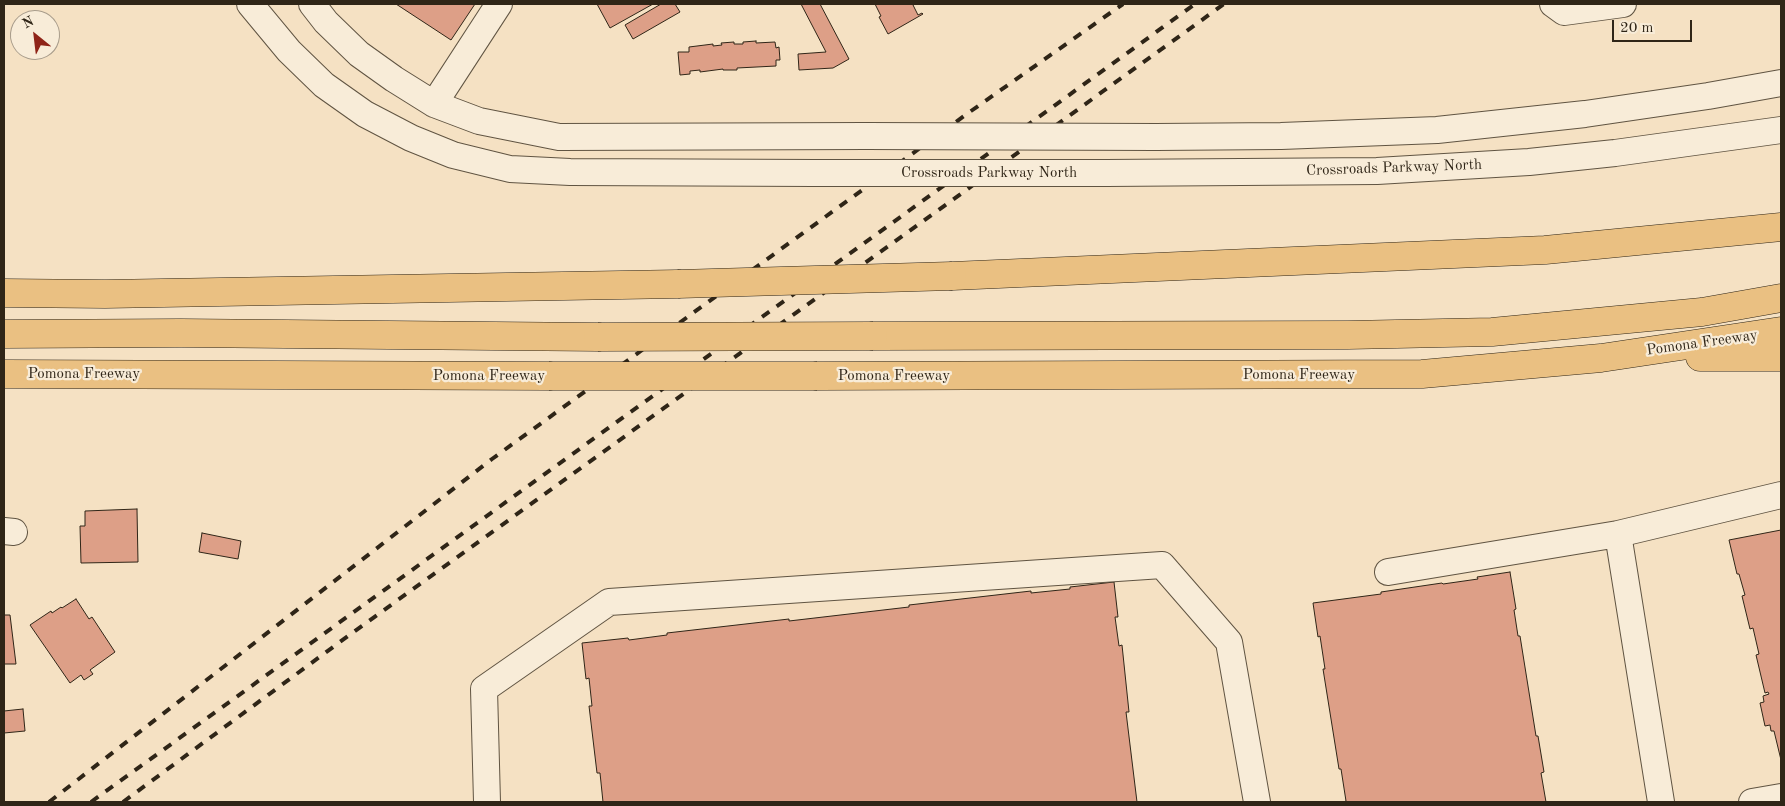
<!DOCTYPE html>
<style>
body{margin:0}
#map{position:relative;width:1785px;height:806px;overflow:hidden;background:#f5e1c3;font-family:"Old Standard TT",serif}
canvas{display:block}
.frame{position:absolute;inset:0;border:5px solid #2f2517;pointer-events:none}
.north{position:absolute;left:10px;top:10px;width:50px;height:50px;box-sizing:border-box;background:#f8ecd8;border:1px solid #a89c8b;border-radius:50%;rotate:331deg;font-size:14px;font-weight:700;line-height:20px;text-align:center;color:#2f2517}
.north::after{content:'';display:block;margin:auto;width:18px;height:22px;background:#8f2418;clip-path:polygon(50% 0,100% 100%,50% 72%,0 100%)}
.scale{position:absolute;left:1612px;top:20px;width:80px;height:22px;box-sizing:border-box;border:2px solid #2f2517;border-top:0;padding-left:6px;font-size:15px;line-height:18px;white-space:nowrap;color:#2f2517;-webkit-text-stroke:4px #f8ecd8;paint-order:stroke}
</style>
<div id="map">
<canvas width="1785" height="806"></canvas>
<div class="frame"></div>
<div class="north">N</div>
<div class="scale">20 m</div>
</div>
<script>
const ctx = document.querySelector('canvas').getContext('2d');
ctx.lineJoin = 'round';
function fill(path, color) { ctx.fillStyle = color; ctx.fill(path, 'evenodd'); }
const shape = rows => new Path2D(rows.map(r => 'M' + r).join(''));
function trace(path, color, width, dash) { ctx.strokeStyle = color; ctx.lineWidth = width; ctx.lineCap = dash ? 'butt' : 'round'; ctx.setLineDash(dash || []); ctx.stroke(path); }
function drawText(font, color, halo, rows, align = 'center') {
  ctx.font = font + ' "Old Standard TT",serif'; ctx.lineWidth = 4.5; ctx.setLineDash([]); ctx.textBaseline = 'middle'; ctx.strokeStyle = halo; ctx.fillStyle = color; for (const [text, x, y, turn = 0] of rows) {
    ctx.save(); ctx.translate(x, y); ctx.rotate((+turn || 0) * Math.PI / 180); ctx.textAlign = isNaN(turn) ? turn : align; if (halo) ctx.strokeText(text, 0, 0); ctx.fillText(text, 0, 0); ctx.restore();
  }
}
const building = shape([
 [396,4,475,4,451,40,396,4],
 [597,4,653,4,610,28,597,4],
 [661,4,675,4,680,12,633,39,625,25,661,4],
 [801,4,820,4,849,59,833,68,799,70,798,54,826,52,801,4],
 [875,4,915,4,913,5,918,15,922,13,923,14,888,34,879,17,881,16,875,4],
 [756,41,756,43,775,42,776,48,779,47,780,60,776,60,776,66,737,68,737,70,723,70,723,69,700,72,700,70,690,71,690,74,680,75,678,52,689,52,689,47,713,44,713,46,722,45,721,43,734,42,734,44,743,44,743,42,756,41],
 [137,509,138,562,81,563,80,526,85,526,85,511,137,509],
 [1781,530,1781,760,1774,731,1771,731,1770,725,1765,726,1760,703,1764,702,1763,696,1769,694,1768,692,1765,693,1756,655,1759,654,1753,628,1750,629,1742,596,1745,595,1739,574,1737,574,1729,540,1781,530],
 [202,533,241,541,238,559,199,552,202,533],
 [1510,572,1516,609,1514,610,1518,636,1520,636,1536,736,1538,736,1544,772,1541,773,1546,802,1344,802,1346,801,1341,769,1339,769,1323,669,1325,669,1320,636,1318,637,1313,603,1381,594,1381,592,1442,583,1443,584,1478,579,1477,577,1510,572],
 [1114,582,1118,617,1115,617,1119,646,1122,645,1129,712,1126,712,1137,802,603,802,600,773,597,773,589,706,592,706,589,678,586,679,582,643,628,638,629,640,667,635,667,633,789,619,789,621,909,607,909,605,1031,591,1031,593,1070,589,1070,587,1114,582],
 [76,599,89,619,92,617,115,652,90,670,93,674,84,680,81,675,70,683,30,625,51,611,52,613,61,607,62,608,76,599],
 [4,615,10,615,16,664,4,664,4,615],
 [23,709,25,731,4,733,4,711,23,709]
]);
const minor = shape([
 [250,4,289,51,324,85,365,114,411,138,453,155,510,169,570,172,816,173],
 [312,4,326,22,359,54,394,79,434,104,479,121,559,137,866,136],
 [1553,4,1564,12,1623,4],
 [434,104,499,4],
 [1156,137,1281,136,1437,130,1585,114,1708,96,1781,83],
 [1106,173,1377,171,1529,162,1615,153,1781,130],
 [4,531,14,532],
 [1618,534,1781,495],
 [1388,572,1618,534,1661,802],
 [487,802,484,689,609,602,1162,565,1229,642,1257,802],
 [1752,802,1781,797]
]);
const highway = shape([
 [952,276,1545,250,1781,227],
 [4,293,105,294,678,284],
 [4,334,181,333,598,337],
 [873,336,1348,335,1492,332,1702,312,1781,298],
 [1700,357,1781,357],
 [4,374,549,376],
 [817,376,1422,374,1601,358,1781,331]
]);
const rail = shape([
 [49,802,492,459,971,111,1123,4],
 [91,802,1195,4],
 [123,802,348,636,1224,4]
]);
const minorBridge = shape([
 [866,136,1156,137],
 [816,173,1106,173]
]);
const highwayBridge = shape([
 [678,284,952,276],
 [598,337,873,336],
 [549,376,817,376]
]);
const streetNames = [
 ["Crossroads Parkway North",1394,168,-2],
 ["Crossroads Parkway North",989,173],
 ["Pomona Freeway",1702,343,-8],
 ["Pomona Freeway",84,374],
 ["Pomona Freeway",1299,375],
 ["Pomona Freeway",489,376],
 ["Pomona Freeway",894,376]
];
fill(building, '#dd9f87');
trace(building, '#2f2517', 1);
trace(minor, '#605442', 28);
trace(highway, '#2f2517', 29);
trace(minor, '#f8ecd8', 26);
trace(highway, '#eac082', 28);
trace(rail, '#2f2517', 4, [9, 9]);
trace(minorBridge, '#605442', 28, []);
trace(highwayBridge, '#2f2517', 29, []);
trace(minorBridge, '#f8ecd8', 26);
trace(highwayBridge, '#eac082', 28);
drawText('15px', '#2f2517', '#f8ecd8', streetNames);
</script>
